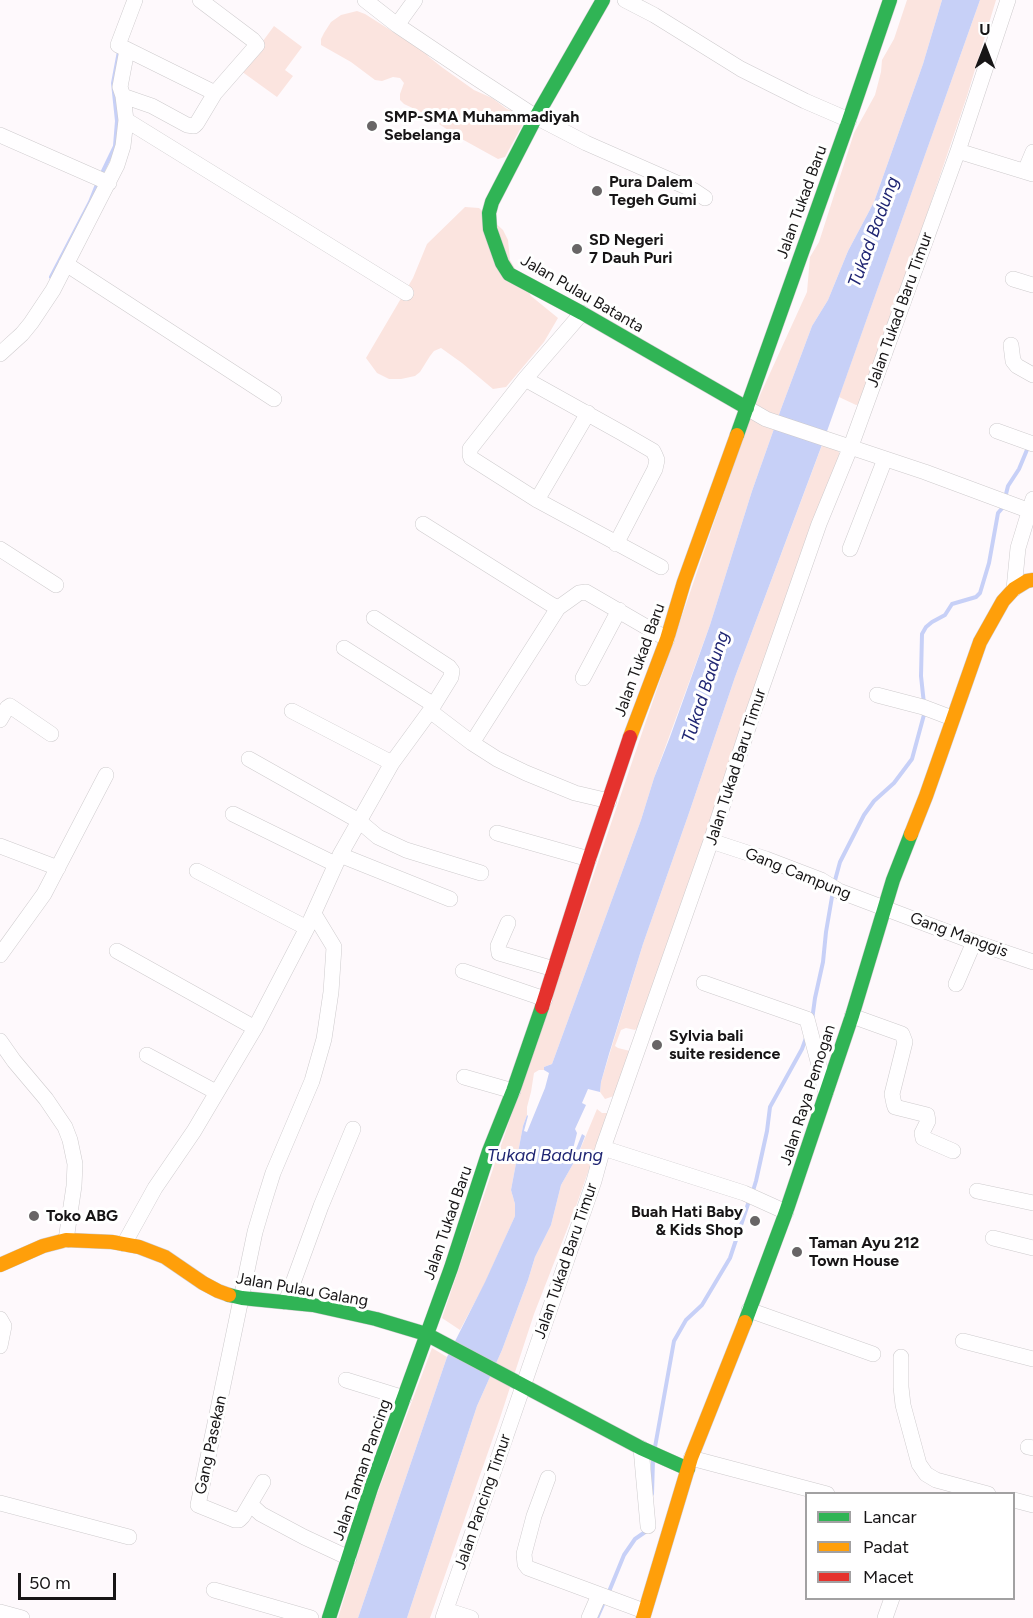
<!DOCTYPE html>
<style>
body{margin:0}
#map{position:relative;width:1033px;height:1618px;overflow:hidden;background:#fef9fc;font-family:Figtree,sans-serif}
canvas{display:block}
.legend{position:absolute;left:805px;top:1492px;width:210px;height:108px;box-sizing:border-box;background:#fff;border:2px solid #a2a1a2;margin:0;padding:8px 10px;list-style:none;font-size:18px;color:#171516}
.legend li{display:flex;align-items:center;gap:12px;height:30px}
.legend b{width:30px;border:2px solid #a2a1a2}
.north{position:absolute;left:955px;top:18px;width:60px;height:60px;-webkit-text-stroke:4px #fff;paint-order:stroke;rotate:0deg;font-size:16px;font-weight:700;line-height:24px;text-align:center;color:#171516}
.north::after{content:'';display:block;margin:auto;width:21px;height:27px;background:#171516;clip-path:polygon(50% 0,100% 100%,50% 72%,0 100%)}
.scale{position:absolute;left:18px;top:1573px;width:98px;height:27px;box-sizing:border-box;border:3px solid #171516;border-top:0;padding-left:8px;font-size:18px;line-height:21px;white-space:nowrap;color:#171516;-webkit-text-stroke:4px #fff;paint-order:stroke}
</style>
<div id="map">
<canvas width="1033" height="1618"></canvas>
<ul class="legend">
<li><b style="height:8px;background:#30b455"></b>Lancar</li>
<li><b style="height:8px;background:#ff9f0a"></b>Padat</li>
<li><b style="height:8px;background:#e5322d"></b>Macet</li>
</ul>
<div class="north">U</div>
<div class="scale">50 m</div>
</div>
<script>
const ctx = document.querySelector('canvas').getContext('2d');
ctx.lineJoin = 'round';
function fill(path, color) { ctx.fillStyle = color; ctx.fill(path, 'evenodd'); }
const shape = rows => new Path2D(rows.map(r => 'M' + r).join(''));
function trace(path, color, width, dash) { ctx.strokeStyle = color; ctx.lineWidth = width; ctx.lineCap = dash ? 'butt' : 'round'; ctx.setLineDash(dash || []); ctx.stroke(path); }
function drawText(font, color, halo, rows, align = 'center') {
  ctx.font = font + ' Figtree,sans-serif'; ctx.lineWidth = 6; ctx.setLineDash([]); ctx.textBaseline = 'middle'; ctx.strokeStyle = halo; ctx.fillStyle = color; for (const [text, x, y, turn = 0] of rows) {
    ctx.save(); ctx.translate(x, y); ctx.rotate((+turn || 0) * Math.PI / 180); ctx.textAlign = isNaN(turn) ? turn : align; if (halo) ctx.strokeText(text, 0, 0); ctx.fillText(text, 0, 0); ctx.restore();
  }
}
const green = shape([
 [907,0,942,0,923,64,874,202,848,251,828,300,812,326,781,409,752,491,710,625,654,778,641,820,552,1064,544,1067,544,1070,539,1070,534,1073,531,1092,527,1107,527,1115,523,1126,511,1190,515,1204,515,1216,485,1283,460,1330,442,1318,750,417,807,292,810,257,819,242,854,133,875,95,881,72,882,60,894,39],
 [980,0,996,0,967,96,863,403,856,405,839,397],
 [357,11,365,14,425,52,429,57,443,68,474,90,492,98,507,109,518,113,522,117,523,124,505,157,498,159,460,138,421,112,404,104,400,100,400,94,404,83,400,78,393,77,382,81,375,80,351,62,321,45,321,39,324,33,331,22,341,15],
 [274,26,302,47,285,70,293,76,277,97,241,71],
 [465,207,479,208,503,230,508,240,510,260,531,296,558,318,544,342,506,387,493,389,462,363,441,348,434,351,430,356,420,372,415,376,401,379,389,379,377,373,366,358,413,278,427,244],
 [822,445,836,447,841,456,641,1024,635,1030,626,1028,621,1030,615,1046,618,1048,630,1051,614,1096,605,1099,600,1092,601,1082,643,944,689,813,735,677],
 [597,1109,602,1113,609,1113,575,1209,534,1314,500,1418,430,1618,407,1618,477,1406,502,1350,528,1280,535,1257,551,1225,561,1185,577,1157],
 [432,1348,447,1357,358,1618,338,1618,373,1505]
]);
const water = shape([
 [942,0,980,0,826,434,735,677,689,813,643,944,609,1054,601,1082,600,1092,588,1089,582,1103,586,1105,575,1129,577,1133,573,1149,576,1149,582,1134,585,1136,577,1157,561,1185,551,1225,535,1257,528,1280,502,1350,477,1406,407,1618,358,1618,447,1357,485,1282,515,1216,515,1204,511,1190,523,1126,527,1115,528,1116,524,1131,527,1132,545,1088,549,1073,544,1070,544,1067,552,1064,641,820,654,778,670,737,710,625,752,491,781,409,812,326,828,300,848,251,874,202,923,64]
]);
const stream = shape([
 [101,175,115,146,117,121,113,83,119,51],
 [51,277,90,202,98,182],
 [1005,498,1008,486,1019,469,1029,445],
 [924,704,921,676,922,634,926,627,932,622,945,615,952,604,976,597,980,593,989,563,998,513,1004,506],
 [834,884,840,862,864,815,874,801,894,783,912,759,925,711],
 [812,1020,815,998,823,962,826,932,833,891],
 [752,1194,756,1181,767,1131,770,1107,802,1049,806,1038],
 [655,1447,674,1341,686,1320,702,1305,730,1258,749,1201],
 [652,1494,653,1460],
 [608,1594,624,1555,635,1539,648,1530],
 [597,1618,605,1600]
]);
const street = shape([
 [135,0,118,45,215,93],
 [365,0,397,25,467,72,536,117,586,143,693,190,705,198],
 [625,0,654,15,741,69,805,101,849,120],
 [397,25,415,0],
 [123,96,152,106,187,125,194,126,197,123,215,93,257,45,253,40,200,0],
 [126,120,123,96,120,87,127,50],
 [0,135,109,183],
 [958,151,1033,174],
 [1025,171,1033,152],
 [66,264,274,399],
 [1013,279,1033,285],
 [582,313,525,379,470,449,470,455,471,458,537,500,661,567],
 [1011,345,1013,361,1017,366,1033,375],
 [0,354,22,334,31,323,53,290,117,165,123,146,126,120,406,293],
 [525,379,622,433,653,451,655,455,657,460,655,469,616,544],
 [747,408,766,419,925,472,1030,511],
 [997,431,1033,444],
 [537,500,588,413],
 [423,524,552,605,558,608,579,593,586,592,667,639],
 [0,549,56,585],
 [850,549,885,459],
 [1014,589,1018,548,1033,499],
 [344,648,434,705],
 [583,678,619,610],
 [877,695,923,707,952,718],
 [292,711,392,763],
 [430,711,472,743,497,759,526,773,575,793,609,801],
 [0,720,7,708,10,706,51,734],
 [472,743,558,608],
 [249,759,359,821,378,837,406,850,481,873],
 [233,814,335,864],
 [497,833,589,859],
 [711,841,766,859,821,880,839,891,974,942,1033,962],
 [0,846,58,868],
 [340,855,450,899],
 [197,871,307,928],
 [508,923,498,946,499,953,554,969],
 [117,951,255,1028],
 [0,955,44,894,106,775],
 [463,971,545,999],
 [704,983,807,1019,826,1092],
 [956,984,974,942],
 [852,1016,902,1034,905,1042,892,1094,894,1104,895,1107,927,1115,928,1121,922,1133,923,1138,953,1151],
 [0,1041,14,1061,46,1099,65,1127,70,1140,75,1164,74,1186,66,1240],
 [147,1055,216,1092],
 [464,1077,513,1091],
 [603,1148,744,1193,786,1212],
 [977,1191,1033,1203],
 [993,1238,1033,1248],
 [124,1244,155,1188,194,1131,255,1028,307,928,340,855,392,763,430,711,451,677,452,671,449,667,374,618],
 [286,1302,321,1206,353,1129],
 [749,1310,873,1354],
 [0,1319,4,1326,0,1346],
 [963,1341,1033,1359],
 [901,1357,901,1387,903,1405,919,1464,926,1474,936,1480,988,1494],
 [346,1380,404,1398],
 [1028,1447,1033,1448],
 [641,1448,648,1526],
 [691,1458,827,1494],
 [548,1478,534,1516,524,1554,525,1564,528,1568,644,1611],
 [263,1482,243,1516,239,1520,235,1520,198,1505,255,1232,263,1205,273,1173,312,1081,324,1039,331,992,334,947,314,914],
 [1014,1500,1033,1505],
 [0,1503,129,1537],
 [250,1504,261,1514,304,1537,349,1558],
 [214,1590,311,1618],
 [446,1610,471,1618],
 [0,1612,22,1618],
 [443,1618,594,1181,603,1148,711,841,753,713,819,524,851,446,958,151,1008,0],
 [589,1618,599,1595],
 [885,1618,892,1598]
]);
const fast = shape([
 [603,0,536,117,492,202,489,213,490,229,502,263,509,274,582,313,747,408],
 [737,435,849,120,890,0],
 [229,1295,242,1298,313,1305,376,1319,426,1334,641,1448,688,1469],
 [745,1322,786,1212,852,1016,893,880,911,834],
 [329,1618,371,1488,451,1268,489,1151,513,1091,542,1007]
]);
const slow = shape([
 [630,737,667,639,684,582,737,435],
 [911,834,926,796,980,642,1003,601,1014,589,1027,581,1033,580],
 [0,1265,43,1246,66,1240,112,1242,139,1247,165,1257,203,1283,218,1291,229,1295],
 [643,1618,691,1458,745,1322]
]);
const jam = shape([
 [542,1007,589,859,630,737]
]);
const markers = [
 [372,126,6,"#686566"],
 [597,191,6,"#686566"],
 [577,249,6,"#686566"],
 [657,1045,6,"#686566"],
 [34,1216,6,"#686566"],
 [755,1221,6,"#686566"],
 [797,1252,6,"#686566"]
];
const poiNames = [
 ["SMP-SMA Muhammadiyah",384,117],
 ["Sebelanga",384,135],
 ["Pura Dalem",609,182],
 ["Tegeh Gumi",609,200],
 ["SD Negeri",589,240],
 ["7 Dauh Puri",589,258],
 ["Sylvia bali",669,1036],
 ["suite residence",669,1054],
 ["Buah Hati Baby",743,1212,"right"],
 ["& Kids Shop",743,1230,"right"],
 ["Toko ABG",46,1216],
 ["Taman Ayu 212",809,1243],
 ["Town House",809,1261]
];
const streetNames = [
 ["Jalan Tukad Baru",802,202,-70],
 ["Jalan Pulau Batanta",582,294,30],
 ["Jalan Tukad Baru Timur",900,310,-70],
 ["Jalan Tukad Baru",640,660,-70],
 ["Jalan Tukad Baru Timur",736,767,-72],
 ["Gang Campung",798,874,22],
 ["Gang Manggis",959,935,20],
 ["Jalan Raya Pemogan",808,1095,-72],
 ["Jalan Tukad Baru",448,1223,-71],
 ["Jalan Tukad Baru Timur",566,1261,-71],
 ["Jalan Pulau Galang",302,1290,10],
 ["Gang Pasekan",211,1445,-78],
 ["Jalan Taman Pancing",362,1470,-71],
 ["Jalan Pancing Timur",483,1502,-71]
];
const waterNames = [
 ["Tukad Badung",874,232,-70],
 ["Tukad Badung",706,687,-72],
 ["Tukad Badung",545,1156]
];
fill(green, '#fbe4df');
fill(water, '#c7d0f7');
trace(stream, '#c7d0f7', 4);
trace(street, '#cecbcd', 16);
trace(fast, '#cecbcd', 15);
trace(slow, '#cecbcd', 15);
trace(jam, '#cecbcd', 15);
trace(street, '#fffeff', 15);
trace(fast, '#30b455', 14);
trace(slow, '#ff9f0a', 14);
trace(jam, '#e5322d', 14);
for (const [x, y, r, color] of markers) { const dot = new Path2D(); dot.arc(x, y, r, 0, 2 * Math.PI); ctx.fillStyle = color; ctx.fill(dot); trace(dot, '#fff', 2); }
drawText('bold 16px', '#171516', '#fff', poiNames, 'left');
drawText('16px', '#171516', '#fff', streetNames);
drawText('italic 18px', '#202673', '#fff', waterNames);
</script>
